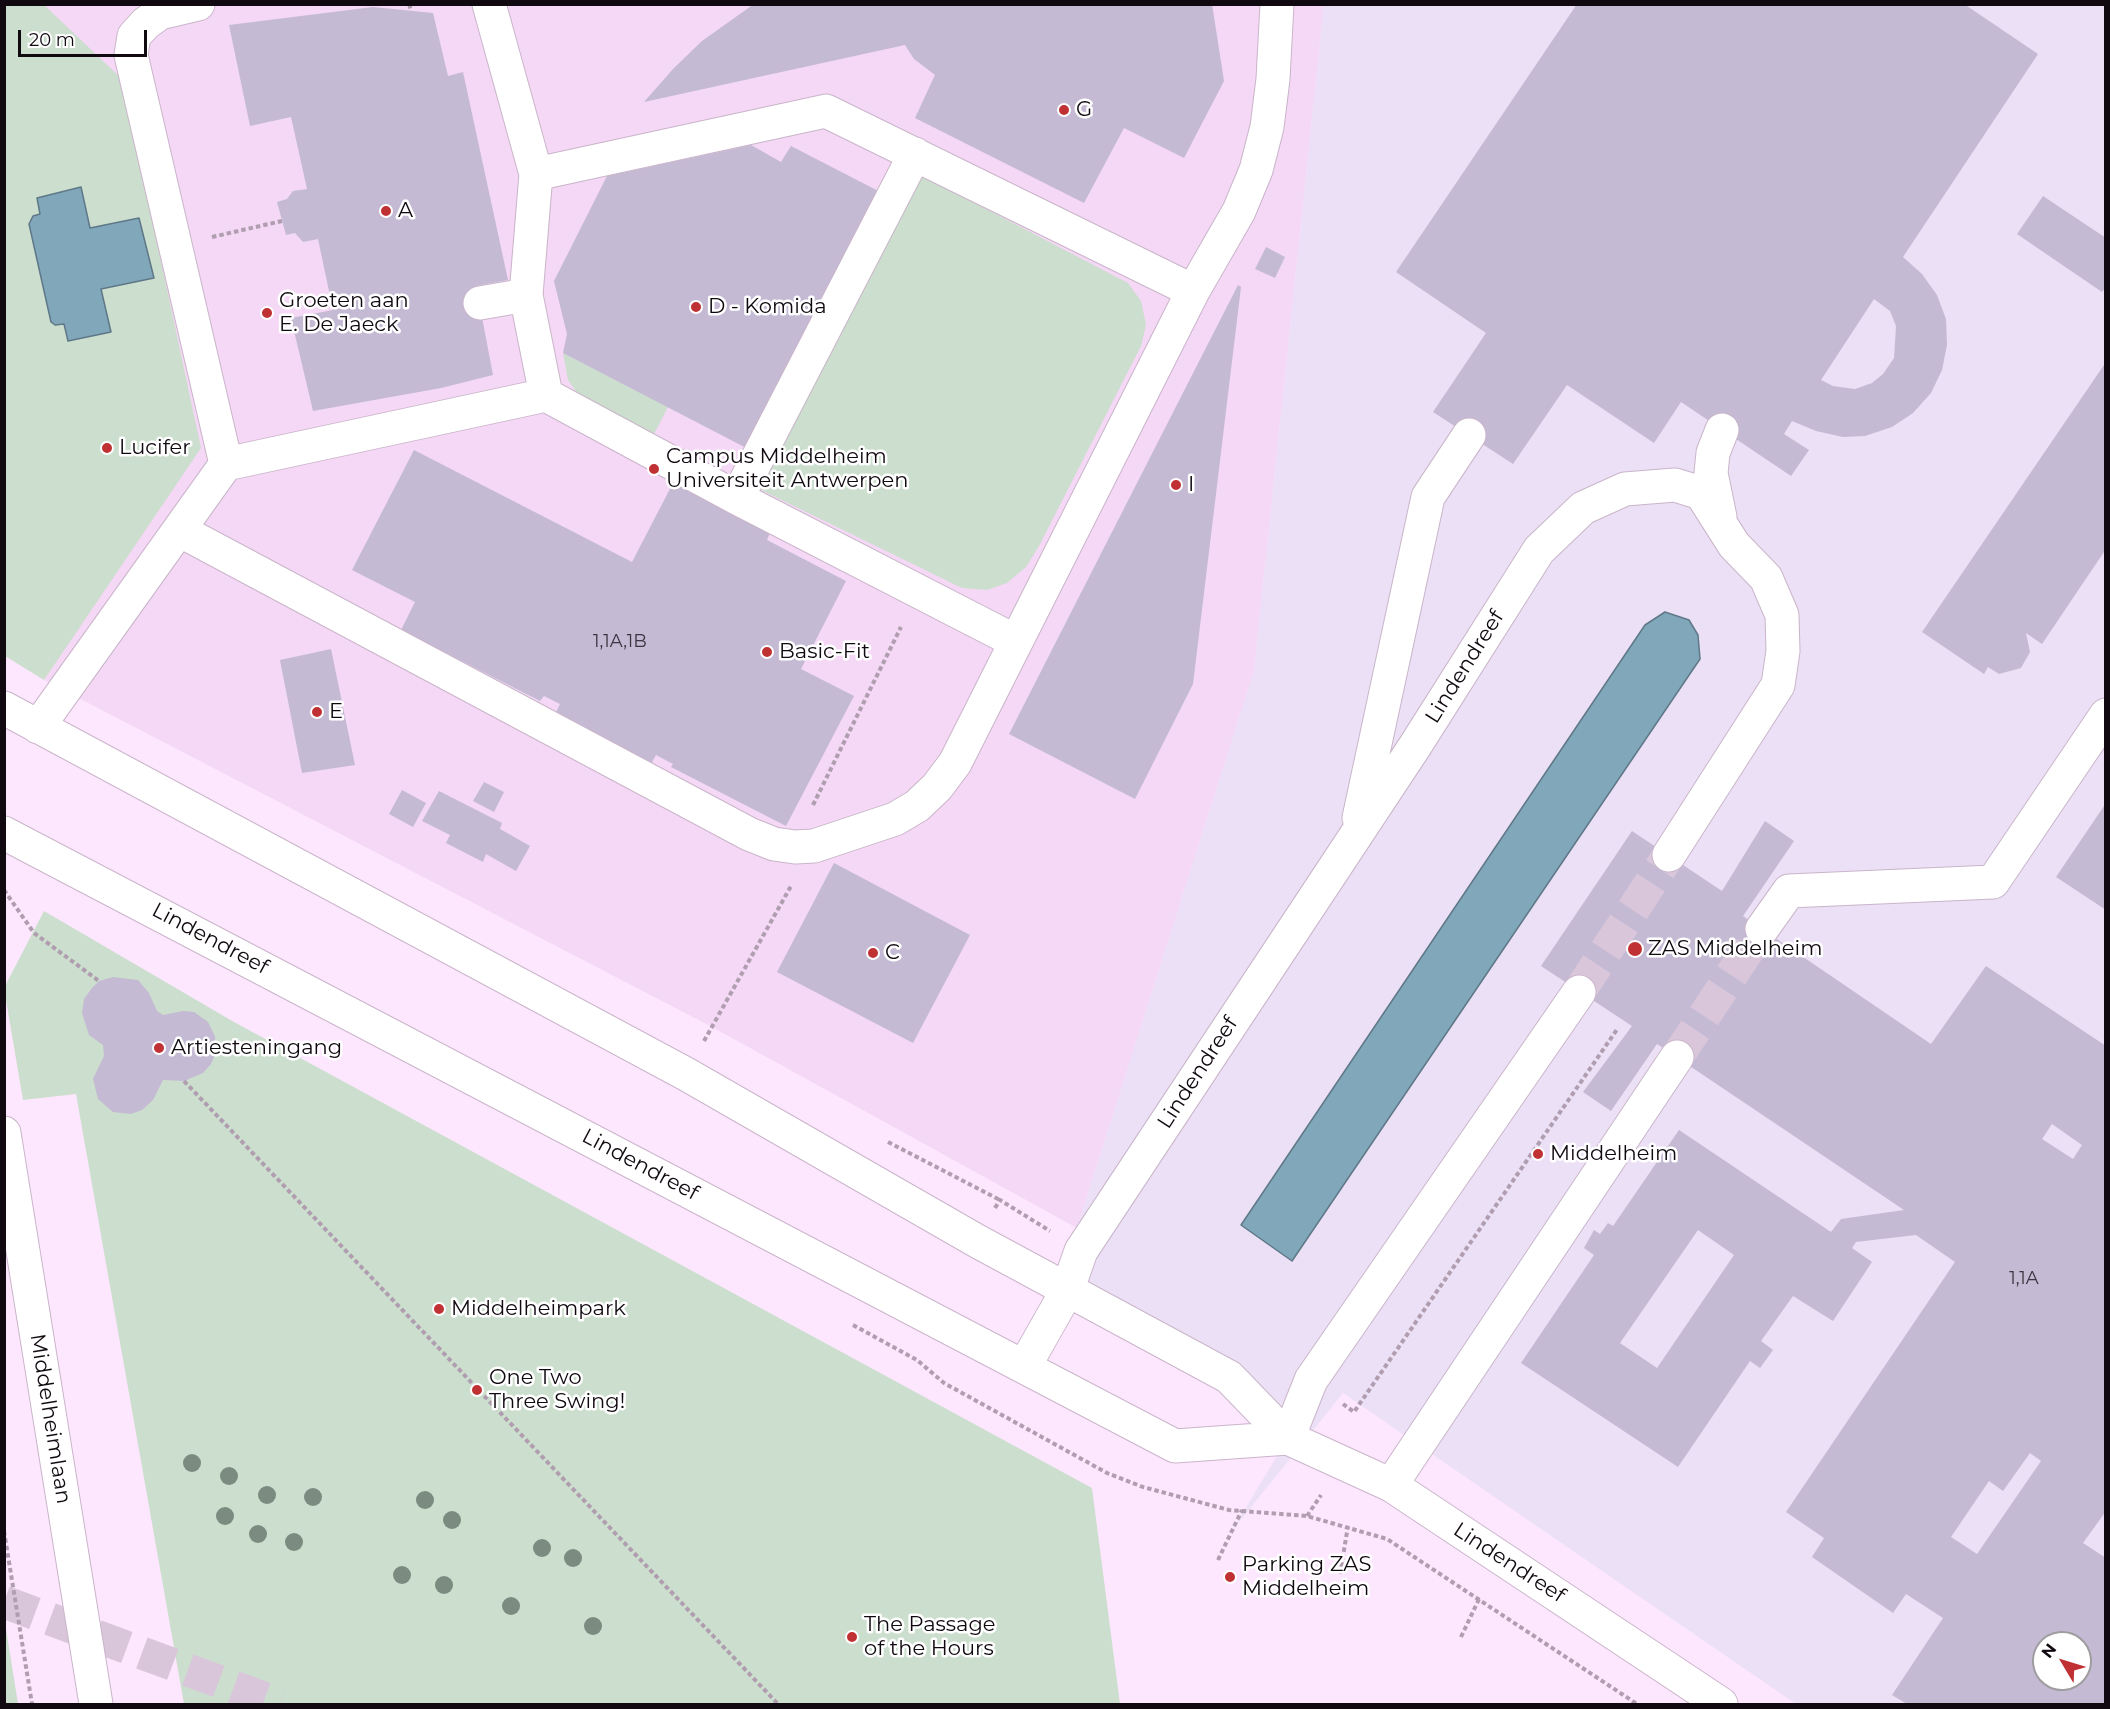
<!DOCTYPE html>
<style>
body{margin:0}
#map{position:relative;width:2110px;height:1709px;overflow:hidden;background:#fde7fe;font-family:Montserrat,sans-serif}
canvas{display:block}
.frame{position:absolute;inset:0;border:6px solid #100910;pointer-events:none}
.north{position:absolute;left:2032px;top:1631px;width:60px;height:60px;box-sizing:border-box;background:#fff;border:2px solid #9f9d9f;border-radius:50%;rotate:308deg;font-size:16px;font-weight:700;line-height:24px;text-align:center;color:#100910}
.north::after{content:'';display:block;margin:auto;width:21px;height:27px;background:#c03133;clip-path:polygon(50% 0,100% 100%,50% 72%,0 100%)}
.scale{position:absolute;left:18px;top:30px;width:129px;height:27px;box-sizing:border-box;border:3px solid #100910;border-top:0;padding-left:8px;font-size:18px;line-height:21px;white-space:nowrap;color:#100910;-webkit-text-stroke:4px #fff;paint-order:stroke}
</style>
<div id="map">
<canvas width="2110" height="1709"></canvas>
<div class="frame"></div>
<div class="north">N</div>
<div class="scale">20 m</div>
</div>
<script>
const ctx = document.querySelector('canvas').getContext('2d');
ctx.lineJoin = 'round';
function fill(path, color) { ctx.fillStyle = color; ctx.fill(path, 'evenodd'); }
const shape = rows => new Path2D(rows.map(r => 'M' + r).join(''));
function trace(path, color, width, dash) { ctx.strokeStyle = color; ctx.lineWidth = width; ctx.lineCap = dash ? 'butt' : 'round'; ctx.setLineDash(dash || []); ctx.stroke(path); }
function drawText(font, color, halo, rows, align = 'center') {
  ctx.font = font + ' Montserrat,sans-serif'; ctx.lineWidth = 5; ctx.setLineDash([]); ctx.textBaseline = 'middle'; ctx.strokeStyle = halo; ctx.fillStyle = color; for (const [text, x, y, turn = 0] of rows) {
    ctx.save(); ctx.translate(x, y); ctx.rotate((+turn || 0) * Math.PI / 180); ctx.textAlign = isNaN(turn) ? turn : align; if (halo) ctx.strokeText(text, 0, 0); ctx.fillText(text, 0, 0); ctx.restore();
  }
}
const built = shape([
 [4,5,1324,5,1254,671,1077,1228,712,1027,44,680,60,655]
]);
const medical = shape([
 [1324,5,2105,5,2105,1704,1796,1704,1343,1393,1231,1532,1288,1438,1229,1377,1067,1291,1077,1228,1254,671],
 [2044,1643,2080,1643,2080,1679,2044,1679]
]);
const green = shape([
 [5,5,44,5,122,79,201,448,44,680,5,656],
 [919,174,1128,283,1141,301,1146,325,1141,346,1039,546,1026,567,1007,583,987,590,962,588,761,490],
 [563,353,668,407,653,436,580,397,568,380],
 [44,911,234,1022,1092,1488,1120,1704,184,1704,76,1094,23,1100,4,988],
 [4,1622,5,1622,18,1704,5,1704]
]);
const water = shape([
 [81,187,90,228,139,218,154,278,101,289,111,332,68,341,64,324,55,325,51,322,29,224,33,216,40,214,37,198,81,187],
 [1665,612,1689,620,1698,635,1700,659,1292,1261,1241,1225,1645,625,1665,612]
]);
const building = shape([
 [754,4,1212,4,1224,81,1184,158,1124,128,1084,203,915,118,935,75,914,59,905,45,644,102,673,69,702,41],
 [1577,4,1964,4,2038,54,1903,257,1922,274,1937,295,1946,319,1947,345,1942,370,1931,393,1913,413,1892,427,1865,436,1843,437,1816,431,1792,421,1784,434,1809,450,1791,476,1681,402,1654,443,1567,385,1513,464,1433,412,1486,333,1396,272],
 [1874,299,1890,311,1896,326,1894,358,1883,374,1872,383,1855,389,1833,386,1821,380],
 [373,7,433,13,448,76,463,72,508,280,476,286,493,375,441,388,313,411,291,318,333,310,318,239,303,242,295,233,286,235,277,202,287,199,293,191,307,189,291,117,250,126,229,25],
 [751,145,781,162,791,146,888,196,756,453,563,353,567,334,554,281,607,176],
 [2043,196,2106,238,2106,287,2102,292,2017,234],
 [1266,247,1285,257,1275,278,1255,269],
 [1238,285,1241,287,1193,684,1135,799,1009,734],
 [2106,362,2106,549,2042,644,2026,633,2030,652,2021,668,1999,674,1988,667,1984,674,1922,632],
 [414,450,632,562,673,483,770,533,767,540,846,581,801,669,854,696,786,826,671,767,673,764,656,755,651,764,555,714,560,704,544,696,540,701,401,630,415,602,352,570],
 [331,649,355,765,302,773,280,660],
 [484,782,504,792,494,812,473,801],
 [402,790,426,803,413,827,389,814],
 [439,791,502,823,500,829,530,846,516,871,486,854,483,862,446,843,450,835,422,821],
 [2106,803,2106,910,2056,877],
 [1765,821,1794,841,1743,916,1931,1044,1986,966,2106,1046,2106,1511,2083,1543,2106,1558,2106,1704,1907,1704,1892,1695,1943,1618,1906,1594,1893,1613,1812,1557,1824,1538,1786,1512,1955,1262,1916,1235,1856,1242,1852,1248,1872,1262,1833,1321,1793,1296,1761,1341,1773,1350,1760,1368,1750,1361,1678,1467,1521,1363,1594,1255,1584,1248,1594,1230,1600,1234,1608,1223,1613,1226,1679,1130,1831,1232,1841,1219,1904,1210,1657,1044,1611,1111,1583,1092,1632,1026,1541,966,1632,831,1722,891],
 [2052,1124,2082,1145,2073,1159,2042,1139],
 [1698,1230,1734,1255,1657,1368,1620,1343],
 [2030,1453,2041,1461,1977,1554,1951,1537,1989,1481,2003,1491],
 [2044,1643,2080,1643,2080,1679,2044,1679],
 [834,863,970,935,913,1043,777,972],
 [113,977,138,980,149,993,157,1011,163,1015,183,1011,194,1012,208,1022,215,1036,216,1052,211,1064,203,1073,184,1081,163,1080,153,1100,142,1110,131,1114,113,1112,98,1099,93,1079,104,1056,103,1045,89,1035,82,1013,84,999,92,988,99,981]
]);
const minorTunnel = shape([
 [1579,992,1669,855],
 [1677,1057,1762,929]
]);
const highwayTunnel = shape([
 [4,1602,280,1704]
]);
const path = shape([
 [409,4,411,10],
 [212,237,282,221],
 [813,805,901,627],
 [4,890,34,933,99,981],
 [704,1041,791,886],
 [184,1081,778,1704],
 [888,1142,1000,1200],
 [995,1208,1000,1200,1050,1231],
 [853,1325,917,1360,944,1383,1107,1473,1143,1487,1229,1510,1307,1516,1387,1539,1637,1704],
 [1343,1404,1354,1412,1618,1028],
 [1307,1516,1321,1495],
 [4,1531,32,1704],
 [1218,1560,1242,1510],
 [1340,1574,1348,1526],
 [1461,1637,1479,1599]
]);
const minor = shape([
 [198,4,160,13,146,23,134,36,131,55,226,464],
 [489,4,536,174,526,295,546,395],
 [536,174,826,111,1193,291],
 [480,303,526,295],
 [737,498,915,154],
 [1720,517,1711,473,1713,453,1722,430],
 [179,530,749,834,774,844,795,847,814,846,895,819,917,806,937,787,955,763,1193,291,1239,211,1256,170,1267,127,1273,79,1277,4],
 [4,708,686,1074,977,1241,1229,1377,1288,1438,1391,1485,1721,1704],
 [38,727,226,464,546,395,737,498,1015,641],
 [1359,818,1428,497,1469,435],
 [4,833,1175,1446,1288,1438],
 [1762,929,1789,891,1993,882,2106,715],
 [4,1133,96,1704],
 [1024,1367,1067,1291,1081,1251,1415,746,1539,550,1583,508,1625,489,1675,485,1701,493,1734,545,1766,578,1782,615,1783,651,1778,685,1669,855],
 [1288,1438,1311,1380,1579,992],
 [1391,1485,1677,1057]
]);
const trees = [
 [192,1463],
 [229,1476],
 [267,1495],
 [313,1497],
 [425,1500],
 [225,1516],
 [452,1520],
 [258,1534],
 [294,1542],
 [542,1548],
 [573,1558],
 [402,1575],
 [444,1585],
 [511,1606],
 [593,1626]
];
const markers = [
 [1064,110,6,"#c03133"],
 [386,211,6,"#c03133"],
 [696,307,6,"#c03133"],
 [267,313,6,"#c03133"],
 [107,448,6,"#c03133"],
 [654,469,6,"#c03133"],
 [1176,485,6,"#c03133"],
 [767,652,6,"#c03133"],
 [317,712,6,"#c03133"],
 [1635,949,8,"#c03133"],
 [873,953,6,"#c03133"],
 [159,1048,6,"#c03133"],
 [1538,1154,6,"#c03133"],
 [439,1309,6,"#c03133"],
 [477,1390,6,"#c03133"],
 [1230,1577,6,"#c03133"],
 [852,1637,6,"#c03133"]
];
const numberNames = [
 ["1,1A,1B",620,642],
 ["1,1A",2024,1279]
];
const poiNames = [
 ["G",1076,110],
 ["A",398,211],
 ["Groeten aan",279,301],
 ["E. De Jaeck",279,325],
 ["D - Komida",708,307],
 ["Lucifer",119,448],
 ["Campus Middelheim",666,457],
 ["Universiteit Antwerpen",666,481],
 ["I",1188,485],
 ["Basic-Fit",779,652],
 ["E",329,712],
 ["ZAS Middelheim",1648,949],
 ["C",885,953],
 ["Artiesteningang",171,1048],
 ["Middelheim",1550,1154],
 ["Middelheimpark",451,1309],
 ["One Two",489,1378],
 ["Three Swing!",489,1402],
 ["Parking ZAS",1242,1565],
 ["Middelheim",1242,1589],
 ["The Passage",864,1625],
 ["of the Hours",864,1649]
];
const streetNames = [
 ["Lindendreef",1465,667,-58],
 ["Lindendreef",210,939,28],
 ["Lindendreef",1198,1073,-57],
 ["Lindendreef",640,1165,28],
 ["Middelheimlaan",50,1419,81],
 ["Lindendreef",1509,1563,33]
];
fill(built, '#f4d8f5');
fill(medical, '#ebe0f5');
fill(green, '#ccdecd');
fill(water, '#81a7bb');
trace(water, '#5f7888', 1.5);
fill(building, '#c4bad4');
trace(minorTunnel, '#d9c6da', 33, [33, 16]);
trace(highwayTunnel, '#d9c6da', 33, [33, 16]);
trace(minor, '#cab5ca', 35);
trace(path, '#b09eb0', 4, [4.5, 3]);
trace(minor, '#fff', 33);
ctx.fillStyle = '#7c8b80';
for (const [x, y] of trees) { ctx.beginPath(); ctx.arc(x, y, 9, 0, 2 * Math.PI); ctx.fill(); }
for (const [x, y, r, color] of markers) { const dot = new Path2D(); dot.arc(x, y, r, 0, 2 * Math.PI); ctx.fillStyle = color; ctx.fill(dot); trace(dot, '#fff', 2); }
drawText('18px', '#3d3541', null, numberNames);
drawText('21px', '#100910', '#fff', poiNames, 'left');
drawText('21px', '#100910', '#fff', streetNames);
</script>
